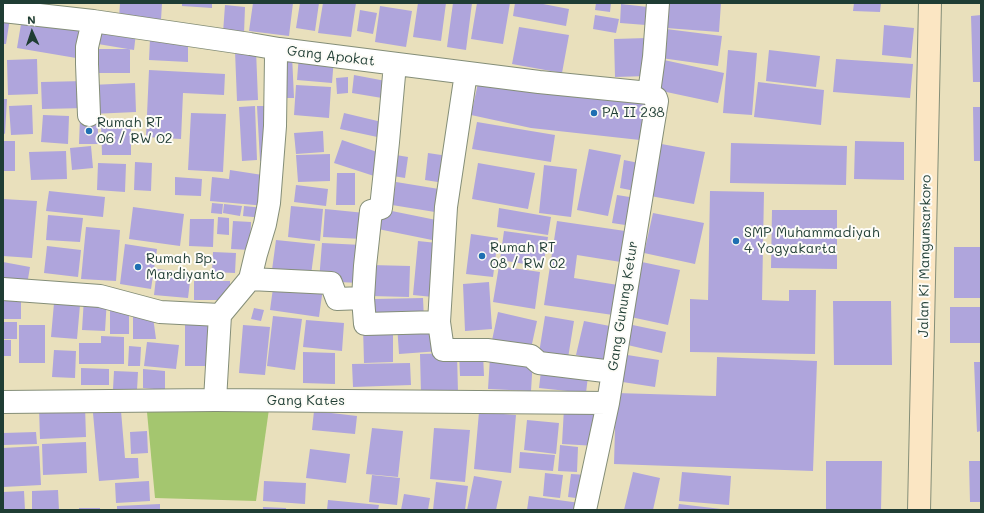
<!DOCTYPE html>
<style>
body{margin:0}
#map{position:relative;width:984px;height:513px;overflow:hidden;background:#e9e0bc;font-family:Mali,sans-serif}
canvas{display:block}
.frame{position:absolute;inset:0;border:4px solid #1f3d34;pointer-events:none}
.north{position:absolute;left:12px;top:12px;width:40px;height:40px;-webkit-text-stroke:3px #fdfcf7;paint-order:stroke;rotate:357deg;font-size:11px;font-weight:700;line-height:16px;text-align:center;color:#1f3d34}
.north::after{content:'';display:block;margin:auto;width:14px;height:18px;background:#1f3d34;clip-path:polygon(50% 0,100% 100%,50% 72%,0 100%)}
</style>
<div id="map">
<canvas width="984" height="513"></canvas>
<div class="frame"></div>
<div class="north">N</div>
</div>
<script>
const ctx = document.querySelector('canvas').getContext('2d');
ctx.lineJoin = 'round';
function fill(path, color) { ctx.fillStyle = color; ctx.fill(path, 'evenodd'); }
const shape = rows => new Path2D(rows.map(r => 'M' + r).join(''));
function trace(path, color, width, dash) { ctx.strokeStyle = color; ctx.lineWidth = width; ctx.lineCap = dash ? 'butt' : 'round'; ctx.setLineDash(dash || []); ctx.stroke(path); }
function drawText(font, color, halo, rows, align = 'center') {
  ctx.font = font + ' Mali,sans-serif'; ctx.lineWidth = 4; ctx.setLineDash([]); ctx.textBaseline = 'middle'; ctx.strokeStyle = halo; ctx.fillStyle = color; for (const [text, x, y, turn = 0] of rows) {
    ctx.save(); ctx.translate(x, y); ctx.rotate((+turn || 0) * Math.PI / 180); ctx.textAlign = isNaN(turn) ? turn : align; if (halo) ctx.strokeText(text, 0, 0); ctx.fillText(text, 0, 0); ctx.restore();
  }
}
const green = shape([
 [269,409,256,501,155,498,147,412]
]);
const building = shape([
 [120,3,162,3,161,20,119,18],
 [182,3,212,3,212,8,182,6],
 [253,3,293,3,289,36,249,31],
 [300,3,319,3,315,31,296,28],
 [323,3,356,3,351,37,318,33],
 [418,3,446,3,441,41,413,37],
 [453,3,472,3,466,50,447,47],
 [477,3,510,3,503,44,471,39],
 [515,3,538,3,569,9,566,26,513,16],
 [596,3,611,3,610,12,595,10],
 [668,3,721,3,719,32,666,28],
 [854,3,881,3,880,12,853,11],
 [621,4,648,7,646,25,620,23],
 [225,5,245,7,244,34,223,33],
 [380,6,412,11,406,47,375,42],
 [360,10,377,13,373,34,357,31],
 [595,15,619,19,616,33,593,29],
 [981,15,981,82,973,82,971,16],
 [3,17,10,18,6,44,3,44],
 [22,18,87,30,82,59,17,48],
 [884,25,914,28,911,58,882,55],
 [95,27,136,33,134,50,92,43],
 [519,27,569,35,562,73,512,64],
 [658,28,722,36,718,66,654,57],
 [647,38,648,76,615,77,614,39],
 [150,39,188,41,188,62,149,60],
 [90,49,130,49,130,73,90,73],
 [256,50,258,100,237,101,235,51],
 [728,50,757,53,752,115,723,113],
 [769,50,820,56,816,87,766,81],
 [279,55,292,55,294,98,281,98],
 [299,55,334,58,332,83,297,80],
 [37,59,38,94,8,95,7,60],
 [836,59,913,64,910,98,833,92],
 [664,60,724,73,718,103,657,90],
 [149,70,225,74,224,95,183,93,181,139,146,137],
 [480,74,649,93,649,141,531,128,471,115],
 [354,75,391,82,388,99,352,93],
 [348,77,348,93,337,94,336,78],
 [85,81,86,108,42,109,41,82],
 [758,82,824,90,821,125,754,117],
 [135,83,136,112,92,114,91,85],
 [296,85,331,87,329,118,294,115],
 [3,99,7,99,5,134,3,133],
 [32,105,33,134,11,135,9,106],
 [255,106,257,160,242,161,239,107],
 [257,106,269,106,269,161,260,161],
 [973,107,981,107,981,161,974,161],
 [191,113,226,114,223,172,188,170],
 [344,113,386,123,382,138,340,129],
 [43,115,69,116,68,144,41,142],
 [80,117,98,117,98,144,79,144],
 [477,122,555,135,551,162,472,149],
 [101,123,131,123,131,155,102,155],
 [323,131,324,152,296,154,294,133],
 [342,140,383,154,374,176,334,163],
 [3,141,15,141,15,171,3,171],
 [855,141,904,142,904,180,854,179],
 [656,143,705,152,694,204,645,195],
 [731,143,847,146,846,185,730,183],
 [91,146,93,168,72,170,70,148],
 [589,149,621,155,608,216,577,210],
 [66,151,67,179,31,180,29,152],
 [428,153,448,156,444,183,425,180],
 [330,154,330,181,298,182,296,155],
 [396,155,408,157,405,178,393,176],
 [624,160,644,164,640,192,620,188],
 [135,162,152,163,151,191,134,190],
 [98,163,126,164,125,192,97,190],
 [478,163,535,173,528,209,472,199],
 [544,165,577,169,571,217,539,213],
 [230,170,269,176,266,206,210,201,212,177,229,179],
 [337,173,355,173,355,205,336,205],
 [175,177,202,179,201,196,175,195],
 [396,182,439,189,435,212,392,205],
 [296,185,328,189,326,206,294,202],
 [49,191,105,197,103,217,46,211],
 [710,191,764,192,762,300,789,301,789,290,816,290,815,354,690,352,690,299,708,300],
 [617,195,636,198,632,226,612,223],
 [3,199,37,201,32,258,3,256],
 [212,203,223,204,222,214,211,213],
 [224,204,242,206,240,216,223,213],
 [244,206,264,208,263,218,243,216],
 [291,206,323,209,320,241,288,237],
 [133,207,184,214,180,246,129,239],
 [499,208,551,217,548,235,497,227],
 [325,209,365,213,362,239,323,237],
 [382,209,441,221,437,241,378,229],
 [772,210,837,210,837,269,771,268],
 [653,213,704,223,695,264,644,253],
 [48,215,83,218,80,242,46,240],
 [218,217,229,218,229,235,217,234],
 [190,219,214,219,213,247,189,246],
 [233,221,251,222,250,250,231,249],
 [557,221,632,232,627,263,577,255,574,278,618,285,613,315,544,305],
 [86,227,120,230,116,281,81,279],
 [504,231,548,237,543,267,500,260],
 [471,234,498,238,493,277,466,274],
 [276,240,315,244,311,275,272,270],
 [418,241,437,243,433,297,413,295],
 [322,243,362,245,359,283,319,281],
 [125,244,157,249,151,289,120,284],
 [47,246,81,250,78,277,44,273],
 [954,247,981,247,981,298,954,298],
 [213,252,236,253,235,273,212,272],
 [637,261,680,270,668,325,626,316],
 [3,262,30,267,27,285,3,281],
 [371,265,410,266,409,297,371,296],
 [499,266,540,272,535,309,493,302],
 [157,269,191,273,188,298,154,295],
 [194,281,230,281,230,300,194,300],
 [274,281,323,288,319,317,270,310],
 [489,282,492,329,465,331,463,284],
 [84,298,107,299,105,331,82,330],
 [423,298,424,320,374,321,374,299],
 [3,300,21,301,21,319,3,319],
 [833,301,891,301,892,365,834,365],
 [54,303,80,305,77,339,51,337],
 [110,304,129,306,129,334,110,334],
 [950,307,981,307,981,343,950,343],
 [254,308,264,310,261,321,251,319],
 [133,310,153,317,156,339,133,339],
 [498,312,537,321,530,353,491,345],
 [273,316,302,319,295,370,267,366],
 [545,316,574,321,568,358,539,353],
 [185,319,214,319,215,366,185,366],
 [306,320,344,323,342,351,303,347],
 [584,321,615,327,608,362,576,355],
 [3,322,17,322,17,339,3,339],
 [439,322,440,351,399,354,397,324],
 [623,323,666,332,662,353,619,343],
 [19,325,45,325,45,363,19,363],
 [243,325,270,327,265,375,239,373],
 [393,326,393,362,364,363,363,327],
 [101,336,124,337,124,364,79,364,79,343,101,343],
 [3,340,11,340,11,356,3,356],
 [147,342,179,345,176,369,144,366],
 [129,346,141,347,140,366,128,366],
 [54,350,76,351,75,378,52,377],
 [303,352,335,353,335,384,303,383],
 [457,353,458,393,421,394,420,354],
 [483,353,484,376,460,376,459,354],
 [621,354,659,360,655,387,616,381],
 [490,357,533,359,531,391,488,389],
 [717,357,817,361,813,471,614,464,616,393,716,396],
 [974,362,981,362,981,431,977,432],
 [410,363,411,385,353,387,352,364],
 [81,368,109,369,109,385,81,385],
 [143,369,165,371,165,390,143,388],
 [114,371,138,372,137,390,113,389],
 [541,371,588,376,586,393,539,388],
 [85,406,86,437,40,439,39,408],
 [564,408,598,410,596,446,562,444],
 [121,411,125,458,138,458,139,478,99,481,93,413],
 [314,411,357,416,355,434,312,430],
 [479,412,516,415,511,473,474,469],
 [527,420,559,423,556,454,524,450],
 [372,428,403,431,398,477,366,474],
 [434,428,470,430,465,482,430,479],
 [147,431,148,453,131,454,130,432],
 [36,432,37,444,3,445,3,433],
 [86,442,87,473,43,475,42,444],
 [560,445,578,447,577,472,558,471],
 [39,446,41,485,3,487,3,448],
 [310,449,350,454,346,483,306,478],
 [520,452,555,455,553,471,519,468],
 [826,461,882,461,881,510,826,510],
 [969,461,981,461,981,502,970,502],
 [633,472,660,478,653,510,624,510],
 [682,472,731,476,729,505,679,501],
 [545,473,563,475,560,498,543,496],
 [571,474,587,475,584,499,568,497],
 [372,475,400,478,397,505,369,502],
 [474,476,502,481,496,510,467,510],
 [149,481,150,501,116,503,115,483],
 [264,481,306,483,305,504,263,501],
 [436,482,468,486,465,510,433,510],
 [58,490,59,510,32,510,32,491],
 [24,491,25,510,3,510,3,492],
 [404,494,430,498,428,510,401,510],
 [529,496,580,503,579,510,527,510],
 [328,500,379,505,378,510,327,510],
 [160,504,160,510,117,510,117,506],
 [679,504,721,509,720,510,678,510],
 [263,507,286,508,286,510,263,510],
 [79,508,100,508,100,510,79,510]
]);
const minor = shape([
 [3,11,93,21,250,44,279,49,539,82,649,93,654,97,656,98,657,101,608,403,585,510],
 [649,93,654,57,658,3],
 [89,115,87,64,87,47,93,21],
 [250,279,331,283,337,299,363,298,365,324,439,322,443,350,487,350,531,356,539,363,613,372],
 [3,289,100,296,160,312,220,315],
 [363,298,365,266,371,211,381,208,388,142,395,64],
 [439,322,446,207,466,73],
 [215,400,220,315,250,279,256,254,265,224,269,203,275,126,276,57,279,49],
 [3,402,215,400,608,403]
]);
const secondary = shape([
 [919,510,930,3]
]);
const markers = [
 [594,113,4,"#1f6fb2"],
 [89,131,4,"#1f6fb2"],
 [736,241,4,"#1f6fb2"],
 [482,256,4,"#1f6fb2"],
 [138,267,4,"#1f6fb2"]
];
const streetNames = [
 ["Gang Apokat",331,56,7],
 ["Jalan Ki Mangunsarkoro",925,256,-89],
 ["Gang Gunung Ketur",623,306,-81],
 ["Gang Kates",306,401]
];
const poiNames = [
 ["PA II 238",602,113],
 ["Rumah RT",97,123],
 ["06 / RW 02",97,139],
 ["SMP Muhammadiyah",744,233],
 ["4 Yogyakarta",744,249],
 ["Rumah RT",490,248],
 ["08 / RW 02",490,264],
 ["Rumah Bp.",146,259],
 ["Mardiyanto",146,275]
];
fill(green, '#a4c66f');
fill(building, '#afa5dc');
trace(minor, '#848e78', 24);
trace(secondary, '#848e78', 24);
trace(minor, '#fff', 22);
trace(secondary, '#fbe6c3', 22);
for (const [x, y, r, color] of markers) { const dot = new Path2D(); dot.arc(x, y, r, 0, 2 * Math.PI); ctx.fillStyle = color; ctx.fill(dot); trace(dot, '#fdfcf7', 1.5); }
drawText('14px', '#1f3d34', '#fdfcf7', streetNames);
drawText('14px', '#1f3d34', '#fdfcf7', poiNames, 'left');
</script>
